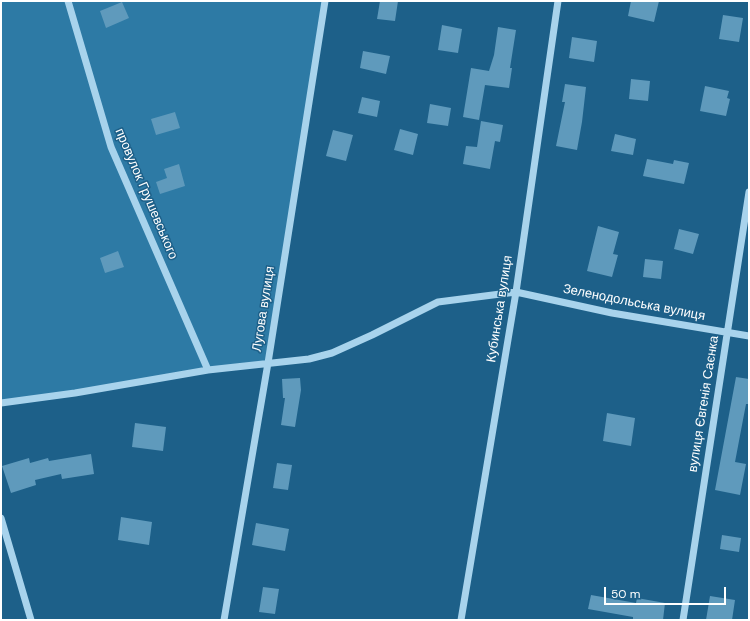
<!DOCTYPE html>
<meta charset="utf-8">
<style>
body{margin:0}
#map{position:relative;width:750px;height:621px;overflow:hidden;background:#1d6089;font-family:"DM Sans",sans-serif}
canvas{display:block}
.frame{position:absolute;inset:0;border:2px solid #fff;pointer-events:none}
.scale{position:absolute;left:604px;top:587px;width:122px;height:18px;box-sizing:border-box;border:2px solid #fff;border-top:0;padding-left:5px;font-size:12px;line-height:14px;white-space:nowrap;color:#fff;-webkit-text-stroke:3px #1d6089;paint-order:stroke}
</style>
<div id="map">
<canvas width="750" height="621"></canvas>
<div class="frame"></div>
<div class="scale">50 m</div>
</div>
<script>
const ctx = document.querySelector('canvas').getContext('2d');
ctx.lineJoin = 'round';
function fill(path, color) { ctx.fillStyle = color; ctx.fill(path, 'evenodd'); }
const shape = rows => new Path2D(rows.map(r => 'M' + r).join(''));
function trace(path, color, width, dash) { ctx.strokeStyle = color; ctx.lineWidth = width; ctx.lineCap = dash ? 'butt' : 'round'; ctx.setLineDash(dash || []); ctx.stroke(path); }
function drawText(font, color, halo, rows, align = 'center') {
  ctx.font = font + ' "DM Sans",sans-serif'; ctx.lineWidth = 3; ctx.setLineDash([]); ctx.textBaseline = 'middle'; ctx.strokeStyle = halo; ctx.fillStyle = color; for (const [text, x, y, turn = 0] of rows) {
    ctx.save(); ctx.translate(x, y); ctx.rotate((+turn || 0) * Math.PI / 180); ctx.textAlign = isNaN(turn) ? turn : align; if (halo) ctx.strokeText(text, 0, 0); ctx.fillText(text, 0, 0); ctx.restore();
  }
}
const green = shape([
 [1,1,325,1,268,363,1,403]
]);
const building = shape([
 [380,1,398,1,395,21,377,19],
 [631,1,659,1,654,22,628,16],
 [122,2,129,18,106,28,100,11],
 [723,15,743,18,739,42,719,39],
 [442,25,462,29,458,53,438,50],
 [498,27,516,30,510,68,512,68,509,88,485,85,479,120,463,117,471,68,489,71,494,55],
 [572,37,597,41,594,62,569,58],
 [363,51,390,56,386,74,360,68],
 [631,79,650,81,648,101,629,99],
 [565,84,586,87,582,122,577,150,556,146,565,102,562,102],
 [705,86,729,91,727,98,730,99,726,116,700,111],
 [362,97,380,101,377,117,358,113],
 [430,104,451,108,448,126,427,123],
 [175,112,180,128,156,135,151,119],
 [481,121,503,125,500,142,495,141,490,169,463,164,466,146,477,147],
 [400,129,418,134,413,155,394,150],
 [333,130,353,135,346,161,326,156],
 [615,134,636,139,633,155,611,151],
 [647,159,673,164,674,160,689,163,684,184,643,176],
 [179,164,185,186,160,194,156,182,167,178,164,169],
 [598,226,619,232,613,254,618,255,612,277,587,271],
 [679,229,699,234,693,254,674,249],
 [118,251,124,267,105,273,100,258],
 [645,259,663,261,661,279,643,277],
 [736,377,749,379,749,404,746,404,735,462,746,464,740,495,715,490],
 [300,378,301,390,295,427,281,425,285,398,283,398,282,379],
 [607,413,635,418,631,446,603,441],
 [135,423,166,427,163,451,132,447],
 [91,454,94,474,62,479,61,474,35,480,36,485,11,493,2,466,29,458,30,463,48,458,49,461],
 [277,463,292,465,288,490,273,488],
 [121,517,152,522,149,545,118,540],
 [256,523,289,529,285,551,252,545],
 [722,535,741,538,739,552,720,549],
 [263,587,279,589,275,614,259,612],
 [591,595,636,603,637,598,665,603,663,620,641,620,633,619,633,617,588,609],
 [710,596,735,600,732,620,706,620]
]);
const minor = shape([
 [68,1,111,147,208,370],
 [1,403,75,393,208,370,309,359,332,353,372,335,438,302,516,292,612,313,749,336],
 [1,518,31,620],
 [224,620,268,363,325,1],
 [461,620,516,292,558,1],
 [683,620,749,192]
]);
const streetNames = [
 ["провулок Грушевського",146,194,67],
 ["Зеленодольська вулиця",634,303,11],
 ["Лугова вулиця",264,309,-81],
 ["Кубинська вулиця",500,309,-81],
 ["вулиця Євгенія Саєнка",704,404,-81]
];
fill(green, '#2d7aa5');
fill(building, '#5f9abc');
trace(minor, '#a8d3ec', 7);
drawText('13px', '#fff', '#1d6089', streetNames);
</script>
